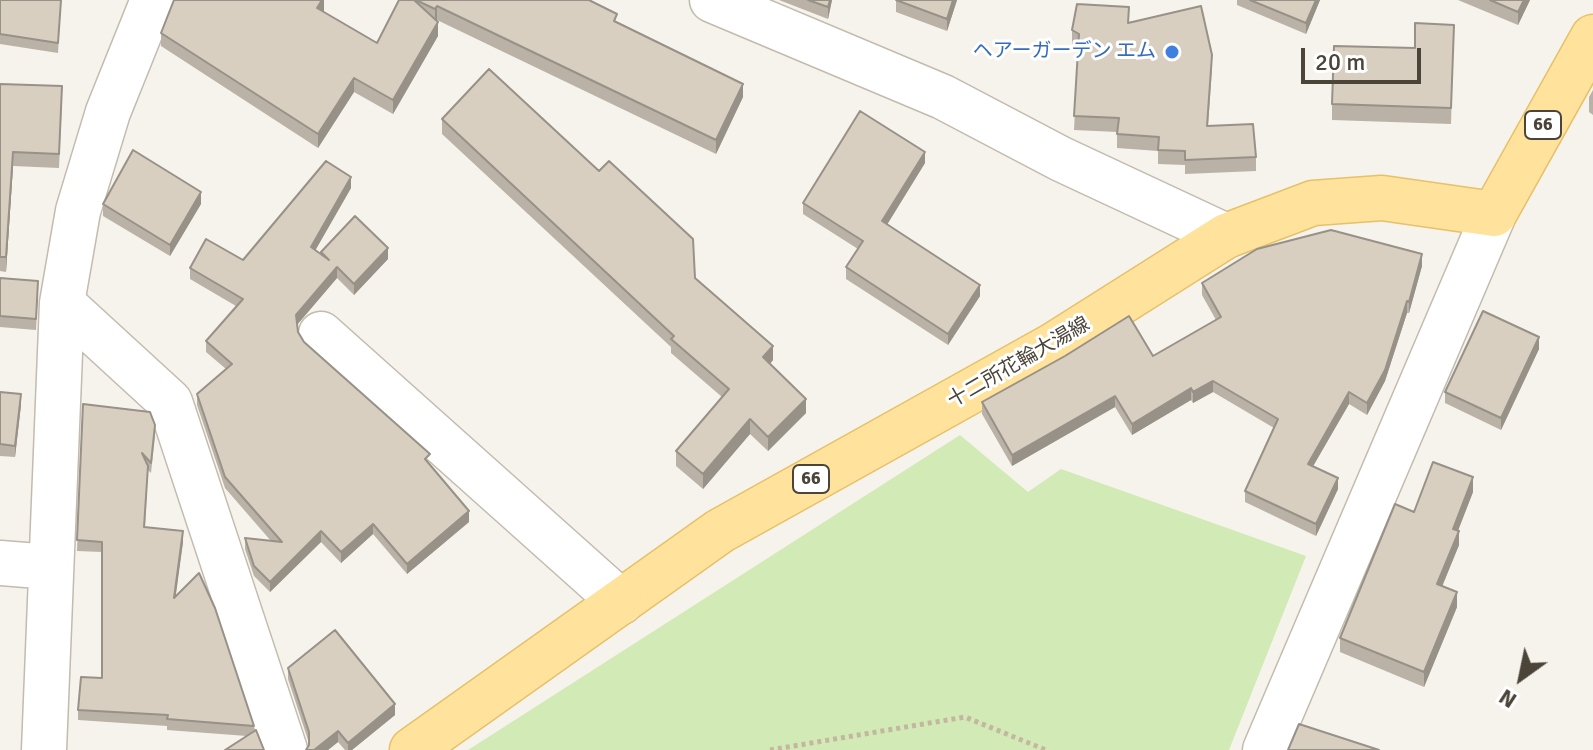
<!DOCTYPE html>
<meta charset="utf-8">
<style>
body{margin:0}
#map{position:relative;width:1593px;height:750px;overflow:hidden;background:#f6f3ec;font-family:Signika,sans-serif}
canvas{display:block}
.north{position:absolute;left:1481px;top:638px;width:80px;height:80px;-webkit-text-stroke:6px #fff;paint-order:stroke;rotate:213deg;font-size:22px;font-weight:700;line-height:32px;text-align:center;color:#4b4439}
.north::after{content:'';display:block;margin:auto;width:28px;height:36px;background:#4b4439;clip-path:polygon(50% 0,100% 100%,50% 72%,0 100%)}
.scale{position:absolute;left:1301px;top:48px;width:120px;height:36px;box-sizing:border-box;border:4px solid #4b4439;border-top:0;padding-left:10px;font-size:24px;line-height:28px;white-space:nowrap;color:#4b4439;-webkit-text-stroke:6px #fff;paint-order:stroke}
</style>
<div id="map">
<canvas width="1593" height="750"></canvas>
<div class="north">N</div>
<div class="scale">20 m</div>
</div>
<script>
const ctx = document.querySelector('canvas').getContext('2d');
ctx.lineJoin = 'round';
function fill(path, color) { ctx.fillStyle = color; ctx.fill(path, 'evenodd'); }
const shape = rows => new Path2D(rows.map(r => 'M' + r).join(''));
function trace(path, color, width, dash) { ctx.strokeStyle = color; ctx.lineWidth = width; ctx.lineCap = dash ? 'butt' : 'round'; ctx.setLineDash(dash || []); ctx.stroke(path); }
function drawText(font, color, halo, rows, align = 'center') {
  ctx.font = font + ' Signika,"Noto Sans JP",sans-serif'; ctx.lineWidth = 6; ctx.setLineDash([]); ctx.textBaseline = 'middle'; ctx.strokeStyle = halo; ctx.fillStyle = color; for (const [text, x, y, turn = 0] of rows) {
    ctx.save(); ctx.translate(x, y); ctx.rotate((+turn || 0) * Math.PI / 180); ctx.textAlign = isNaN(turn) ? turn : align; if (halo) ctx.strokeText(text, 0, 0); ctx.fillText(text, 0, 0); ctx.restore();
  }
}
const green = shape([
 [960,435,1028,492,1061,469,1306,556,1229,750,468,750]
]);
const path = shape([
 [770,750,965,717,1046,750]
]);
const street = shape([
 [712,0,943,97,1061,159,1226,236],
 [62,303,170,402,285,750],
 [321,334,621,602],
 [0,563,51,567],
 [44,750,62,303,78,211,108,112,153,0],
 [1265,750,1494,214]
]);
const primary = shape([
 [412,750,720,531,1052,346,1226,236,1313,203,1382,198,1494,214,1593,37]
]);
const wall = shape([
 [0,0,61,0,58,53,0,44],
 [324,0,324,12,377,43,399,0,589,0,617,23,743,97,716,154,437,20,436,21,438,36,393,114,354,92,318,148,161,46,161,33],
 [779,0,832,0,828,19],
 [896,0,957,0,947,31,896,12],
 [1237,0,1320,0,1306,34,1237,5],
 [1458,0,1530,0,1518,25],
 [1129,23,1212,69,1208,126,1256,157,1256,171,1185,174,1185,165,1158,164,1158,151,1117,148,1117,132,1074,130,1078,48,1072,44,1072,30],
 [1454,25,1451,124,1332,120,1332,104,1415,48],
 [0,84,62,101,59,168,13,166,6,272,0,271],
 [1593,90,1593,115,1589,112,1589,97],
 [442,119,695,278,773,360,770,364,806,413,768,451,750,434,703,489,676,466,676,451,722,397,671,353,671,347,442,134],
 [925,163,887,224,980,296,948,345,846,279,846,267,858,249,803,214,803,203],
 [351,188,315,250,321,254,321,252,388,259,354,295,337,278,297,325,298,332,304,342,430,465,469,522,407,574,373,534,341,563,321,542,270,592,254,576,245,549,245,538,271,541,225,488,197,405,197,394,226,369,206,352,206,341,236,306,190,279,190,268,243,260],
 [103,204,201,204,170,256,103,216],
 [1422,266,1409,313,1407,313,1385,381,1367,415,1349,404,1313,466,1338,489,1316,536,1245,502,1245,491,1274,428,1213,392,1193,403,1191,400,1132,435,1115,407,1012,466,982,414,982,402,1153,356,1216,320,1202,295,1202,283],
 [0,278,38,292,36,330,0,327],
 [1539,349,1501,430,1445,403,1445,392],
 [0,392,21,405,15,457,0,456],
 [83,404,155,436,151,473,148,470,145,527,183,542,175,596,254,726,254,731,247,736,167,730,167,726,78,720,78,710,102,678,102,552,77,551],
 [1473,492,1458,531,1459,545,1442,586,1457,607,1424,687,1340,652,1340,638,1414,512],
 [288,668,395,715,352,750,345,750,338,742,328,750,306,750,309,743,288,679]
]);
const shadedWall = shape([
 [322,0,324,0,324,11,317,22,317,8],
 [830,0,832,0,828,19,828,7],
 [953,0,957,0,947,31,947,19],
 [1316,0,1320,0,1306,34,1306,23],
 [1524,0,1530,0,1518,25,1518,12],
 [437,6,437,20,435,23,435,9],
 [438,22,438,36,393,114,393,100],
 [354,78,354,92,318,148,318,134],
 [743,84,743,97,716,154,716,140],
 [13,152,13,166,6,272,6,257],
 [925,152,925,163,882,233,882,221],
 [351,177,351,188,311,258,311,247],
 [201,192,201,204,170,256,170,245],
 [388,248,388,259,354,295,354,284],
 [1422,254,1422,266,1409,313,1409,302],
 [337,267,337,278,296,326,296,315],
 [980,285,980,296,948,345,948,334],
 [1407,301,1407,313,1385,381,1367,415,1367,403],
 [1539,337,1539,349,1501,430,1501,418],
 [773,346,773,360,763,372,763,357],
 [1213,381,1213,392,1193,403,1193,392],
 [1191,388,1191,400,1132,435,1132,424],
 [1349,392,1349,404,1308,475,1308,464],
 [21,394,21,405,15,457,15,446],
 [1115,396,1115,407,1012,466,1012,455],
 [806,399,806,413,768,451,768,437],
 [750,419,750,434,703,489,703,474],
 [1473,477,1473,492,1453,543,1453,529],
 [1338,478,1338,489,1316,536,1316,524],
 [469,511,469,522,407,574,407,564],
 [373,524,373,534,341,563,341,552],
 [183,531,183,542,174,609,174,598],
 [321,531,321,542,270,592,270,582],
 [1459,531,1459,545,1437,599,1437,584],
 [1457,592,1457,607,1424,687,1424,672],
 [395,704,395,715,352,750,348,750,348,743],
 [338,731,338,742,328,750,314,750]
]);
const building = shape([
 [0,0,61,0,58,43,0,34,0,0],
 [174,0,322,0,317,8,377,43,399,0,414,0,438,22,393,100,354,78,318,134,161,33,174,0],
 [416,0,589,0,617,14,614,21,743,84,716,140,437,6,435,9,416,0],
 [808,0,830,0,828,7,808,0],
 [896,0,953,0,947,19,896,0],
 [1250,0,1316,0,1306,23,1250,0],
 [1490,0,1524,0,1518,12,1490,0],
 [1077,4,1129,7,1128,23,1201,6,1212,55,1207,126,1253,124,1256,157,1185,160,1185,151,1158,150,1159,137,1117,134,1119,118,1074,116,1079,34,1072,30,1077,4],
 [1415,23,1454,25,1451,108,1332,104,1334,46,1415,48,1415,23],
 [489,69,599,171,609,161,693,239,695,278,773,346,763,357,806,399,768,437,750,419,703,474,676,451,729,389,671,339,674,336,442,119,489,69],
 [0,84,62,86,59,154,13,152,6,257,0,257,0,84],
 [860,111,925,152,882,221,980,285,948,334,846,267,863,241,803,203,860,111],
 [133,150,201,192,170,245,103,204,133,150],
 [326,161,351,177,311,247,329,260,321,252,355,216,388,248,354,284,337,267,296,315,298,332,304,342,430,454,425,459,469,511,407,564,373,524,341,552,321,531,270,582,254,566,245,538,282,542,225,477,197,394,232,364,206,341,243,299,190,268,206,239,243,260,326,161],
 [1331,230,1422,254,1409,302,1407,301,1385,370,1367,403,1349,392,1308,464,1338,478,1316,524,1245,491,1278,419,1213,381,1193,392,1191,388,1132,424,1115,396,1012,455,982,402,1065,356,1129,316,1153,356,1221,317,1202,283,1257,249,1331,230],
 [0,278,38,281,36,319,0,316,0,278],
 [1483,311,1539,337,1501,418,1445,392,1483,311],
 [0,392,21,394,15,446,0,444,0,392],
 [83,404,150,412,155,425,151,463,142,453,148,466,144,527,183,531,174,598,199,573,215,608,254,726,167,719,168,715,78,710,81,677,102,678,102,542,77,540,83,404],
 [1433,462,1473,477,1453,529,1459,531,1437,584,1457,592,1424,672,1340,638,1395,504,1414,512,1433,462],
 [335,630,395,704,348,743,338,731,314,750,306,750,309,745,309,732,288,668,335,630],
 [1299,724,1379,750,1288,750,1299,724],
 [256,730,264,750,225,750,256,730]
]);
const markers = [
 [1172,52,8,"#3f7fe0"]
];
const shields = [
 [1543,125,36],
 [811,479,36]
];
const shieldNames = [
 ["66",1543,125],
 ["66",811,479]
];
const shopNames = [
 ["ヘアーガーデン エム",1156,52]
];
const streetNames = [
 ["十二所花輪大湯線",1019,363,-30]
];
fill(green, '#d2eab5');
trace(street, '#c2bbae', 47);
trace(primary, '#e6c16a', 47);
trace(path, '#c4b79f', 5, [4, 4]);
trace(street, '#fff', 44);
trace(primary, '#ffe39c', 44);
fill(wall, '#bab2a6');
fill(shadedWall, '#979187');
fill(building, '#d8cfc1');
trace(building, '#979187', 2);
for (const [x, y, r, color] of markers) { const dot = new Path2D(); dot.arc(x, y, r, 0, 2 * Math.PI); ctx.fillStyle = color; ctx.fill(dot); trace(dot, '#fff', 3); }
for (const [x, y, w] of shields) { const box = new Path2D(); box.roundRect(x - w / 2, y - 14, w, 28, 6); ctx.fillStyle = '#fff'; ctx.fill(box); trace(box, '#4b4439', 2); }
drawText('bold 18px', '#4b4439', null, shieldNames);
drawText('20px', '#366cbe', '#fff', shopNames, 'right');
drawText('20px', '#4b4439', '#fff', streetNames);
</script>
